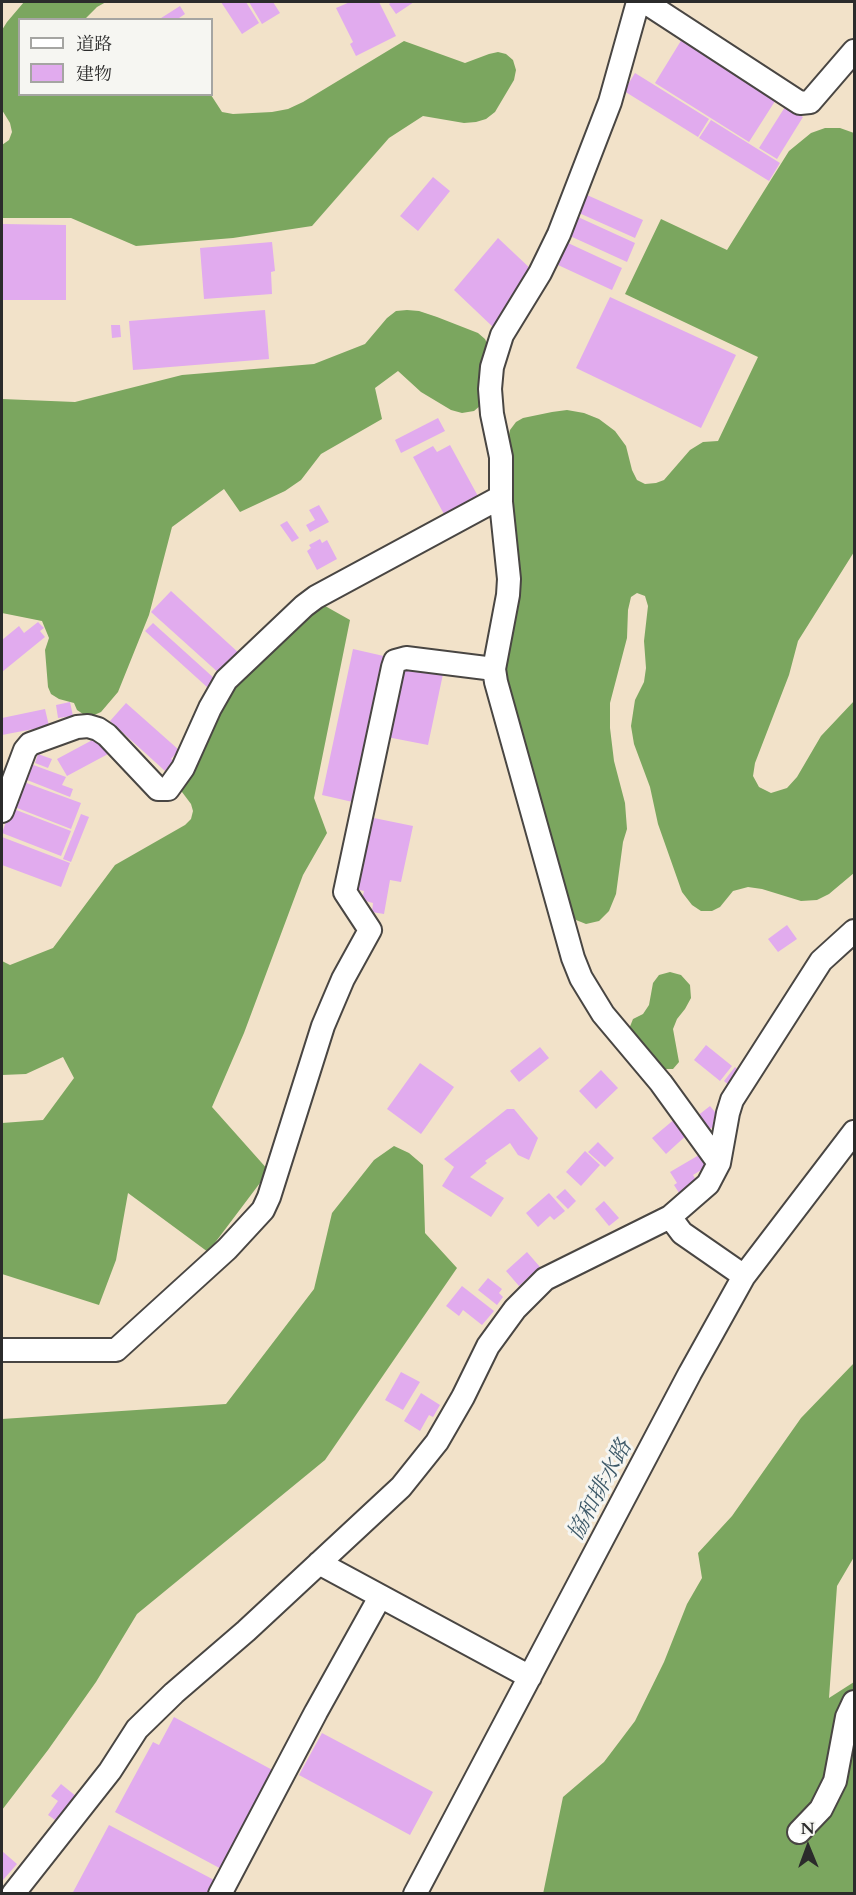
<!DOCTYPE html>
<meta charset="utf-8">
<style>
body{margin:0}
#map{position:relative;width:856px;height:1895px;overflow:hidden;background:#f2e2c9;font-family:Cardo,"Noto Serif JP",serif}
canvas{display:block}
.frame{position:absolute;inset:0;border:3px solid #2b2b2b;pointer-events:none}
.legend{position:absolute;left:18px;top:18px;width:195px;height:78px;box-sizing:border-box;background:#f6f6f2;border:2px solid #a5a5a2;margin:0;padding:8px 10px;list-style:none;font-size:18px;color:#2b2b2b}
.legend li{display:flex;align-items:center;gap:12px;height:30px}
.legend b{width:30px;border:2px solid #a5a5a2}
.north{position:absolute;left:778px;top:1817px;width:60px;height:60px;-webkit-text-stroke:4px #f6f6f2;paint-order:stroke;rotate:359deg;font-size:16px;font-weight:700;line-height:24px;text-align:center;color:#2b2b2b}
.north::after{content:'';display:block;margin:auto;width:21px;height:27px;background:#2b2b2b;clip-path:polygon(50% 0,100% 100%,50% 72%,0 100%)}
</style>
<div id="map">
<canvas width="856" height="1895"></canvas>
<div class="frame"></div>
<ul class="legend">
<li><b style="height:8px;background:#fff"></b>道路</li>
<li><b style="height:16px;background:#e1abee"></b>建物</li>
</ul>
<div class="north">N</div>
</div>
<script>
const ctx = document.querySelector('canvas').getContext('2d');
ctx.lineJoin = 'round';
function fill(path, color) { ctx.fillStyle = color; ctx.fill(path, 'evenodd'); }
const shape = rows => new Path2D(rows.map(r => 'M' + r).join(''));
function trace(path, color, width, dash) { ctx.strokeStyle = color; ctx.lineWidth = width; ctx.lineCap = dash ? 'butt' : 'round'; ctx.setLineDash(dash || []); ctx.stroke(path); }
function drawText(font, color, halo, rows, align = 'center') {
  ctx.font = font + ' Cardo,"Noto Serif JP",serif'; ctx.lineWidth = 6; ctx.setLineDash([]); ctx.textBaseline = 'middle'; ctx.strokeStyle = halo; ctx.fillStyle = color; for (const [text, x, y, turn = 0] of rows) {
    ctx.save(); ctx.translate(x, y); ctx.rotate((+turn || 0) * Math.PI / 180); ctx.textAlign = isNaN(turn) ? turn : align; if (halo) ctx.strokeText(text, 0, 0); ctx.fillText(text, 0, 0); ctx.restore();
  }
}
const forest = shape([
 [24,2,106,2,97,7,85,19,20,20,20,94,211,95,222,112,233,114,272,112,288,109,303,102,404,41,465,63,489,54,498,52,506,54,513,60,516,70,514,80,495,112,486,119,476,122,464,123,423,116,389,138,312,226,233,238,136,246,71,218,2,218,2,145,9,140,12,132,10,123,2,110,2,30,7,22],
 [825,128,840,128,854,133,854,552,798,641,789,675,755,763,753,776,759,787,771,793,787,788,797,777,821,736,854,701,854,873,829,894,817,900,801,901,762,889,748,887,733,891,720,907,712,911,701,911,692,905,682,892,658,824,650,787,634,744,631,726,635,700,644,682,646,668,644,641,648,606,645,596,637,593,631,597,628,610,627,638,610,703,610,728,614,761,625,803,627,829,623,842,616,894,609,911,599,921,586,924,576,920,568,910,502,681,507,444,510,430,516,422,523,418,552,412,567,410,584,413,599,419,615,431,626,446,632,470,637,480,645,484,656,483,664,480,690,450,703,442,718,441,758,357,625,294,661,219,727,250,789,151,811,133],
 [407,310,419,311,437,317,478,333,485,339,489,347,481,405,474,411,462,413,451,410,421,392,398,371,375,388,382,419,321,454,301,480,285,491,240,512,224,489,172,527,149,615,118,692,101,712,92,716,83,714,77,710,74,703,59,699,51,694,48,687,45,650,49,638,42,621,2,613,2,399,75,402,182,375,314,364,365,344,387,318,396,311],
 [318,602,350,620,314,798,327,833,303,875,244,1033,212,1107,269,1171,208,1252,128,1193,116,1260,99,1305,2,1274,2,1123,43,1120,74,1078,63,1057,26,1074,2,1075,2,961,10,965,53,948,115,865,185,825,191,819,193,811,191,804,179,788,222,696],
 [670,972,681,975,690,985,691,998,685,1009,677,1019,673,1029,679,1062,673,1069,663,1069,629,1029,633,1019,643,1014,649,1005,653,983,659,975],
 [394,1146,409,1153,423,1165,425,1233,457,1268,325,1460,137,1614,96,1682,48,1750,2,1810,2,1419,226,1404,314,1289,332,1213,374,1160],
 [854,1363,854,1557,837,1586,829,1698,854,1682,854,1893,543,1894,563,1797,604,1762,635,1721,664,1662,687,1604,702,1578,698,1553,732,1516,801,1418]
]);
const building = shape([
 [221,2,246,2,259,23,242,34],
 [249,2,273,2,280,13,262,24],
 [350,2,379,2,396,36,356,56,350,44,353,42,336,8],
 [392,2,414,2,396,14,389,4],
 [180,6,185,14,176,20,158,20],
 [682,39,777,98,749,142,655,83],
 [635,73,709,119,698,137,624,91],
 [785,107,803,117,777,159,759,148],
 [711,120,780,163,769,181,699,138],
 [433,177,450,191,418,231,400,216],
 [587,195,643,220,635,238,579,213],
 [578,217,635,243,627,262,570,236],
 [3,224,66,225,66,300,2,300,2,230],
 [498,238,533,271,494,328,454,290],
 [272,242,275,271,271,272,272,294,204,299,200,248],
 [568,243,622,268,612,290,558,265],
 [610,297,736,355,701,428,576,368],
 [265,310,269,359,133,370,129,321],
 [111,325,120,325,121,337,112,338],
 [438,418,445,431,401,453,395,440],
 [450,445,479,498,445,516,413,457,433,446,437,452],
 [319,505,329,522,310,532,306,525,315,520,309,510],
 [287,521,299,538,292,542,280,525],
 [320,539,322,543,327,540,337,559,317,570,307,551,311,548,309,545],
 [171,591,240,654,221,675,151,612],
 [38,622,44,628,40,631,45,637,2,672,2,640,19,626,24,633],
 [153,623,215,679,207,687,145,631],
 [353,649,388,657,357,803,322,795],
 [402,666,443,674,428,745,387,737],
 [70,702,73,716,58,718,56,705],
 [126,703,179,750,171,759,174,761,165,771,110,721],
 [45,709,49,726,2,735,2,718],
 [98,737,108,754,67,776,57,759],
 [38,754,52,759,48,768,35,763],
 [28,763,66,777,62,785,73,789,70,797,22,778],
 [21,781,81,803,71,829,12,806],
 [11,808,71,831,61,856,2,833],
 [81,814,89,817,71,862,63,859],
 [369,817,413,826,401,882,390,880,384,914,372,912,373,903,362,900,364,891,355,889],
 [2,837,70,863,61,887,2,865],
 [787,925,797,939,778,952,768,939],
 [706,1045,732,1066,720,1081,694,1060],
 [540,1047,549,1058,519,1082,510,1071],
 [420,1063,454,1087,421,1134,387,1109],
 [735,1067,743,1074,732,1088,724,1081],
 [601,1070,618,1088,596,1109,579,1091],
 [710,1106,720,1118,713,1121,714,1126,707,1131,696,1117],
 [507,1109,514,1109,538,1138,529,1160,518,1155,510,1143,485,1161,487,1163,470,1177,504,1198,491,1217,442,1186,454,1167,444,1159],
 [676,1118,689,1133,666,1154,652,1138],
 [598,1142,614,1158,605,1167,588,1152],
 [585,1151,600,1165,581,1186,566,1172],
 [699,1155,706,1167,693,1175,699,1185,681,1196,674,1185,677,1183,670,1172],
 [565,1189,576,1201,568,1209,556,1197],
 [549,1193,565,1211,554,1220,550,1216,538,1227,526,1213],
 [604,1201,619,1218,609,1226,595,1209],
 [527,1252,540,1267,519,1286,506,1271],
 [488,1278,502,1289,499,1293,503,1297,497,1305,478,1290],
 [462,1286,494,1311,482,1325,463,1310,459,1316,446,1306],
 [401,1372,420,1382,403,1410,385,1400],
 [421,1393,440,1405,433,1417,429,1415,420,1431,404,1421],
 [174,1717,278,1773,225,1871,115,1812,153,1742,159,1745],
 [322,1733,433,1792,410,1835,299,1775],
 [61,1784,77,1797,58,1822,48,1815,58,1801,51,1796],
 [109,1825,218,1882,212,1894,72,1894],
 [2,1851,17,1864,3,1880,2,1878]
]);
const minor = shape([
 [638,2,610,102,559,234,540,273,502,335,492,367,490,389,492,414,501,457,501,502,509,579,508,595,494,669,496,682,573,958,581,978,603,1014,661,1083,719,1163],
 [645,2,800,103,810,102,854,51],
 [2,811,25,750,30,744,77,727,88,726,98,729,107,735,158,789,168,789,183,768,210,708,226,680,304,606,316,597,501,497],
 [670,1217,682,1233,744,1276],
 [2,1350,116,1350,227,1249,263,1210,269,1197,323,1026,343,979,370,930,345,892,393,667,395,661,406,658,494,669],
 [319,1563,530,1677],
 [799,1832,821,1809,835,1781,847,1717,854,1702],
 [13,1894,110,1771,137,1729,174,1693,246,1631,401,1487,437,1442,463,1397,488,1346,515,1309,545,1279,670,1217,708,1184,719,1163,728,1113,732,1100,821,961,854,931],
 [220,1894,316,1712,380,1597],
 [415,1894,690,1373,744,1276,854,1132]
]);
const waterNames = [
 ["協和排水路",601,1491,-62]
];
fill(forest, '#7ba65f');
fill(building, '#e1abee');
trace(minor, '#494643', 26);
trace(minor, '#fff', 22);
drawText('italic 22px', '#3c5867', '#f6f6f2', waterNames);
</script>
